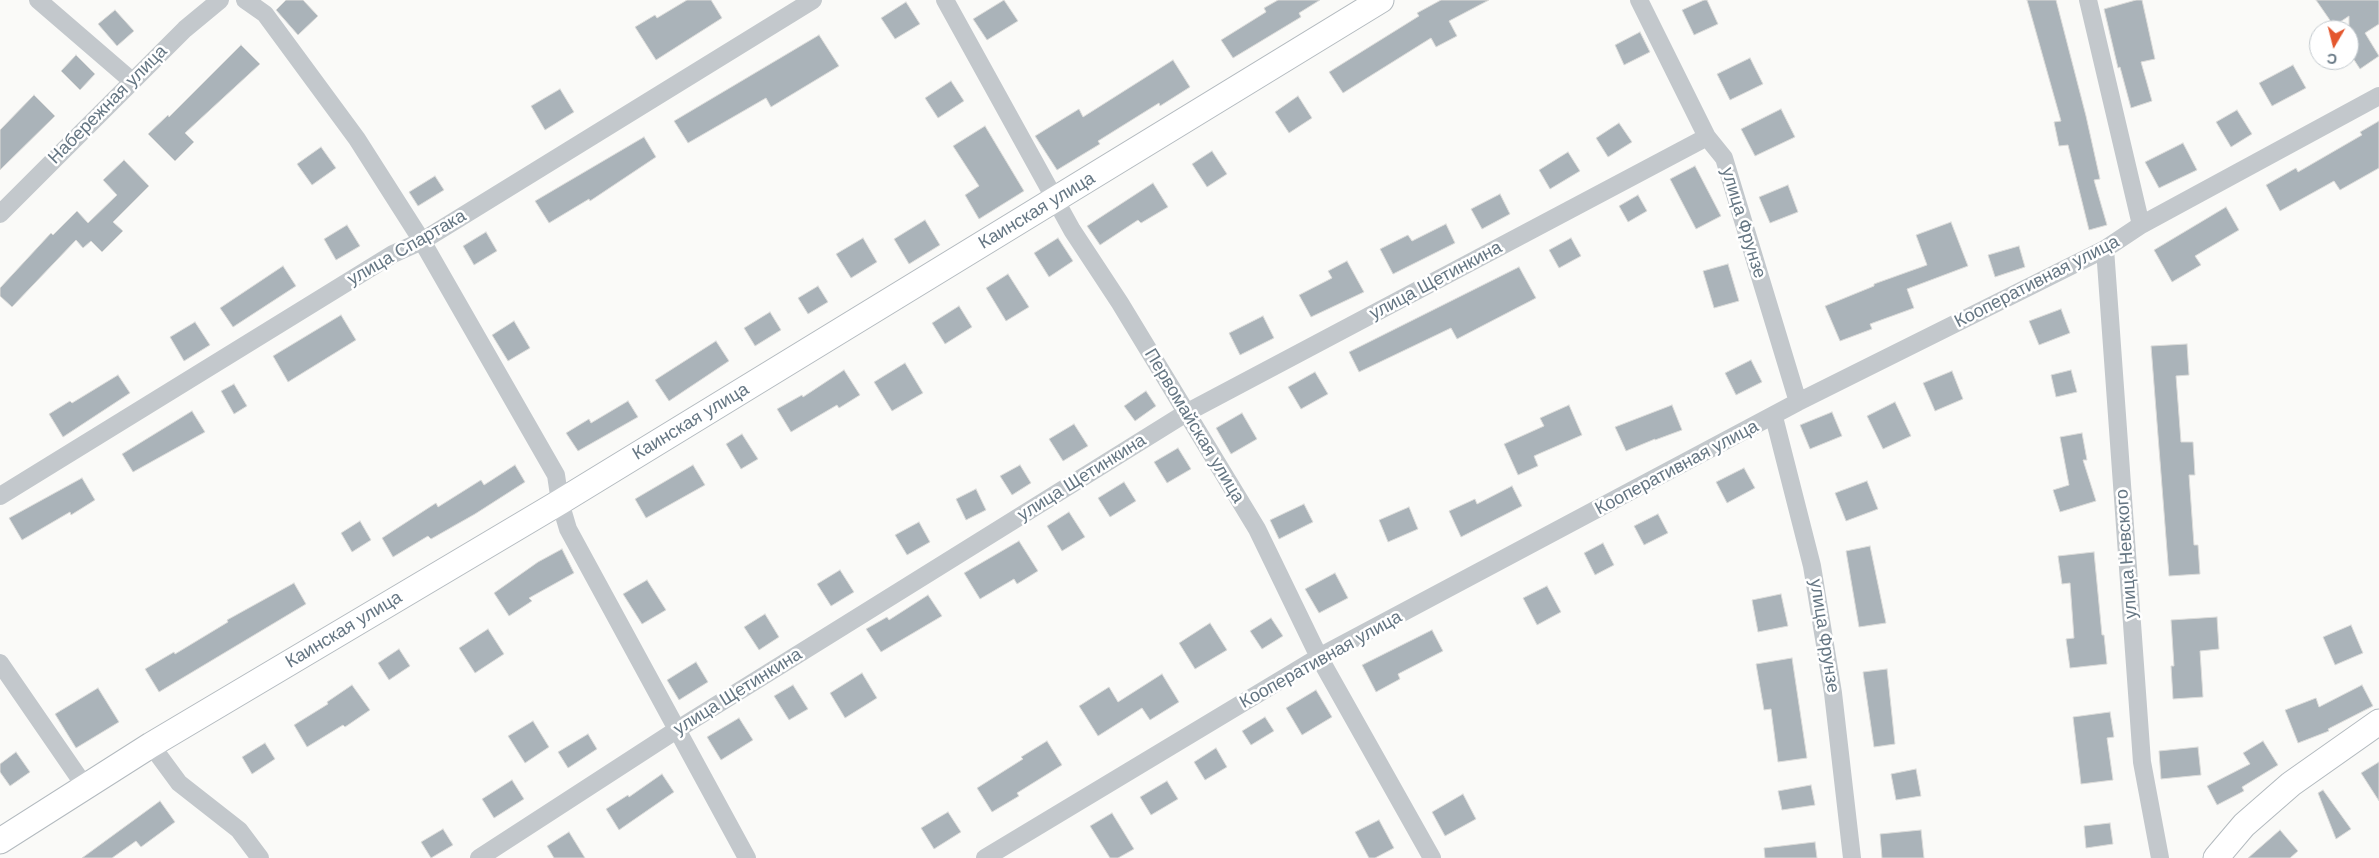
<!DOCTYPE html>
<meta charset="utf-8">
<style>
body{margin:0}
#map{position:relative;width:2379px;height:858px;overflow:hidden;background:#fafaf8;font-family:Arial,sans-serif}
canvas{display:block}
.north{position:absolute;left:2309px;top:20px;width:50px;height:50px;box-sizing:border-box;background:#fff;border:1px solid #c1c8cd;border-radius:50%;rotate:188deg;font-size:14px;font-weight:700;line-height:20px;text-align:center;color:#657683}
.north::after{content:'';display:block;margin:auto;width:18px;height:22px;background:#e4572e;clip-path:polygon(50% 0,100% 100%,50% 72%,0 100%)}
</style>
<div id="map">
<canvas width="2379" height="858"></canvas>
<div class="north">С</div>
</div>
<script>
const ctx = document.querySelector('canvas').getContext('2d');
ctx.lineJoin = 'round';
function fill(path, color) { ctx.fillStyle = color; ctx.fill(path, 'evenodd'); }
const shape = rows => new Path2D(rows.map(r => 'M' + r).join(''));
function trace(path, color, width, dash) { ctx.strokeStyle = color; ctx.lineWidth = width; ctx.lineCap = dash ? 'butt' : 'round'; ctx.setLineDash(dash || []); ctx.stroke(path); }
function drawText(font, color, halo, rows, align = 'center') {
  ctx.font = font + ' Arial,sans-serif'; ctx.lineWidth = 5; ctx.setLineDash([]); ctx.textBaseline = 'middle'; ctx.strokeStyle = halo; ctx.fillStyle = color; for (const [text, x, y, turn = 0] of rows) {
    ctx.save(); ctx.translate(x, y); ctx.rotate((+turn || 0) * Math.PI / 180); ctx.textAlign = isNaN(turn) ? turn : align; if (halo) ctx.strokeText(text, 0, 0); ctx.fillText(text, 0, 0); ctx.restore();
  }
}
const building = shape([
 [286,0,303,0,318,16,298,35,276,10,286,0],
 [687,0,711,0,722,18,656,60,635,27,655,15,657,18,687,0],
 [1004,0,1018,21,987,40,973,19,1004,0],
 [1278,0,1320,0,1299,13,1301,17,1233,58,1221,40,1266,12,1264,8,1278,0],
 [1441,0,1489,0,1449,21,1457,36,1436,47,1431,38,1343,93,1329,72,1419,16,1417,13,1441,0],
 [1704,0,1707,0,1718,24,1694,35,1682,10,1704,0],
 [2027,0,2056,0,2086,116,2100,179,2094,180,2107,225,2089,230,2068,145,2059,146,2054,122,2061,121,2027,0],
 [2136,0,2142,0,2155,59,2141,62,2152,101,2131,108,2120,67,2118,68,2104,9,2136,0],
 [2316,0,2379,0,2379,24,2365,33,2379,56,2360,69,2349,52,2349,16,2334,26,2316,0],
 [906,2,920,24,895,39,881,18,906,2],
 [115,10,134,31,117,46,98,24,115,10],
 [1640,32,1650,52,1624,65,1615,45,1640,32],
 [819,35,839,66,771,107,766,98,688,143,674,121,819,35],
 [241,45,260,64,185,133,194,142,175,161,148,134,168,115,169,117,241,45],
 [76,55,95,74,80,90,61,71,76,55],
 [1750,58,1763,84,1730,100,1717,74,1750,58],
 [1173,60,1190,87,1160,106,1159,103,1098,141,1100,144,1057,170,1035,136,1079,109,1083,117,1173,60],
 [2293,65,2306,88,2272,106,2259,83,2293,65],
 [951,81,964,101,938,118,925,98,951,81],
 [560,89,574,112,545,130,531,106,560,89],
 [34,95,55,116,0,170,0,130,34,95],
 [1298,96,1312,118,1289,133,1275,112,1298,96],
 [1781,109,1795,137,1755,156,1741,129,1781,109],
 [2237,110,2252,134,2231,147,2216,122,2237,110],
 [2379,121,2379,168,2340,190,2334,181,2280,211,2266,185,2296,168,2298,172,2362,135,2360,132,2379,121],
 [1619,123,1632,142,1608,157,1596,138,1619,123],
 [985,126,1024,191,979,219,965,195,979,186,953,146,985,126],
 [644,137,656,157,590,201,589,199,549,223,535,201,644,137],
 [2183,143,2197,170,2159,188,2145,162,2183,143],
 [321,147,336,168,312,185,297,164,321,147],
 [1212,151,1227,174,1207,187,1192,164,1212,151],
 [1568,152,1580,171,1550,189,1539,170,1568,152],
 [124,160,149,186,113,222,123,231,102,252,91,241,83,248,76,240,12,307,0,296,0,288,51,233,53,235,77,211,88,223,117,195,103,180,124,160],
 [1695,166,1721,216,1696,229,1670,179,1695,166],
 [435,176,444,190,418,206,409,192,435,176],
 [1153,183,1168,207,1141,223,1138,220,1100,245,1087,226,1153,183],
 [1788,185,1798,212,1770,223,1759,197,1788,185],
 [1500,194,1510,214,1482,229,1471,209,1500,194],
 [1638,195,1647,211,1628,222,1619,206,1638,195],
 [2226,207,2239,230,2195,256,2201,265,2172,282,2154,250,2226,207],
 [925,220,940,245,909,264,894,239,925,220],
 [1951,222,1968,266,1907,289,1914,308,1870,324,1872,329,1840,341,1825,306,1874,286,1874,284,1927,265,1916,235,1951,222],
 [1446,224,1455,243,1393,274,1380,249,1408,235,1412,241,1446,224],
 [347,225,360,246,336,260,324,239,347,225],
 [486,232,497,251,474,265,463,246,486,232],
 [863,238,877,262,851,278,836,254,863,238],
 [1058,238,1073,261,1049,277,1034,253,1058,238],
 [1571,238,1581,256,1559,268,1549,250,1571,238],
 [2019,246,2025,267,1995,277,1988,255,2019,246],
 [1347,261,1364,292,1311,317,1299,295,1332,278,1328,271,1347,261],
 [1728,264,1739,301,1714,308,1703,271,1728,264],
 [283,266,296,286,233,327,220,308,283,266],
 [1519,267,1536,298,1457,339,1451,328,1359,372,1349,352,1519,267],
 [1008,274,1029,307,1006,321,986,288,1008,274],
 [818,286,828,302,808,314,798,298,818,286],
 [959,306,972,327,945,344,932,323,959,306],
 [2061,309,2070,333,2039,345,2029,321,2061,309],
 [770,312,781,330,755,346,744,328,770,312],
 [341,315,356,340,288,382,273,356,341,315],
 [1263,316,1274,338,1240,355,1229,333,1263,316],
 [514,321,530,348,508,361,492,335,514,321],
 [195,322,210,345,184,361,170,337,195,322],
 [716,341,729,361,669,401,655,380,716,341],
 [2187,344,2189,375,2176,376,2181,442,2193,442,2195,475,2189,475,2194,545,2198,545,2200,574,2169,576,2151,346,2187,344],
 [1751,360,1762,382,1736,395,1725,373,1751,360],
 [905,363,923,393,892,411,874,382,905,363],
 [844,370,860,395,839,408,837,405,791,432,777,409,802,395,803,397,844,370],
 [2071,370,2077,392,2056,397,2051,375,2071,370],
 [1952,371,1963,399,1935,411,1923,383,1952,371],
 [1315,372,1328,394,1301,409,1288,387,1315,372],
 [118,375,130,393,63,437,49,414,70,401,72,403,118,375],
 [234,384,247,406,234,414,221,391,234,384],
 [1146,391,1156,406,1135,421,1124,406,1146,391],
 [628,401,638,417,578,451,566,433,589,419,591,423,628,401],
 [1895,402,1911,436,1883,449,1867,416,1895,402],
 [1569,405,1582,435,1534,456,1538,466,1518,475,1504,444,1544,426,1540,418,1569,405],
 [1672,405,1682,430,1655,440,1655,439,1626,451,1615,427,1672,405],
 [192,411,205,432,133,472,122,454,192,411],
 [1832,412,1842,436,1810,449,1800,425,1832,412],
 [1242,413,1257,439,1231,454,1216,428,1242,413],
 [1074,424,1088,446,1063,461,1049,439,1074,424],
 [2082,433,2087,460,2083,460,2096,501,2060,512,2053,490,2069,485,2060,437,2082,433],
 [742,434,758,459,741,469,726,444,742,434],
 [1178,448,1191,469,1167,483,1154,462,1178,448],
 [515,465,525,482,475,514,431,539,428,536,393,557,382,538,436,503,438,507,481,480,484,485,515,465],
 [693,465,705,485,646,518,635,499,693,465],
 [1020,465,1031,483,1012,495,1000,476,1020,465],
 [1744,468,1755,488,1727,503,1716,482,1744,468],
 [82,478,95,500,71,515,70,512,22,540,9,518,82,478],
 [1867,481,1878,509,1846,521,1835,493,1867,481],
 [1124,482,1136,501,1110,517,1098,498,1124,482],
 [1512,486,1522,506,1461,537,1449,511,1475,499,1477,504,1512,486],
 [976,489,986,510,966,520,956,499,976,489],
 [1304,504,1313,522,1279,539,1270,520,1304,504],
 [1409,507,1418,529,1388,542,1379,520,1409,507],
 [1069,512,1085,537,1062,551,1047,526,1069,512],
 [1658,514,1668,533,1644,545,1634,526,1658,514],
 [360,521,371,540,352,552,341,533,360,521],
 [919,522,930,542,907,555,895,535,919,522],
 [1019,541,1038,571,1017,584,1014,579,980,599,964,573,1019,541],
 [1603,543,1614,565,1595,575,1584,553,1603,543],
 [1870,546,1886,623,1859,627,1846,551,1870,546],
 [562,549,574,573,529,598,532,601,509,616,494,593,538,562,562,549],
 [2094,552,2102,635,2104,635,2107,664,2070,668,2066,639,2074,638,2070,583,2062,584,2058,556,2094,552],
 [840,570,854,592,831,606,817,584,840,570],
 [1335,573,1348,598,1319,613,1305,589,1335,573],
 [647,580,666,610,642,624,623,594,647,580],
 [294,583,306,604,159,692,145,669,174,652,175,654,228,622,227,620,294,583],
 [1547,586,1561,612,1537,625,1523,598,1547,586],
 [1781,594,1788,626,1758,632,1752,600,1781,594],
 [928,595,942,616,881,652,866,629,887,617,889,620,928,595],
 [765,614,779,637,759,650,744,627,765,614],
 [2217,617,2219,649,2200,651,2203,697,2173,699,2171,666,2174,666,2171,620,2217,617],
 [1271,618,1283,636,1262,649,1250,631,1271,618],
 [1210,623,1227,650,1195,669,1179,643,1210,623],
 [2351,625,2363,653,2335,665,2323,637,2351,625],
 [488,629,504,654,475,673,459,648,488,629],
 [1432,630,1443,651,1398,674,1400,679,1376,692,1362,665,1432,630],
 [399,649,410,666,389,680,378,663,399,649],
 [1792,658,1807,758,1778,762,1771,709,1764,710,1756,664,1792,658],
 [696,662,708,682,679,700,667,680,696,662],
 [1887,669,1895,744,1874,747,1863,672,1887,669],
 [862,673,877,698,845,718,830,693,862,673],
 [1162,674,1179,702,1150,720,1142,708,1098,736,1079,706,1109,687,1118,702,1162,674],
 [352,685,370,710,345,727,343,725,307,747,294,725,328,704,327,702,352,685],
 [793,685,808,709,789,720,774,696,793,685],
 [2362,685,2373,706,2328,729,2329,731,2298,743,2285,710,2316,698,2319,707,2362,685],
 [98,688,119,722,76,748,55,714,98,688],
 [1316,690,1332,717,1302,735,1286,708,1316,690],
 [2110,712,2114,737,2107,738,2113,780,2081,784,2073,717,2110,712],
 [1265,717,1274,731,1251,745,1242,731,1265,717],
 [739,718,753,740,721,760,707,737,739,718],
 [533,721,549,747,525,763,508,736,533,721],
 [588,734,597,749,568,768,558,752,588,734],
 [1047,741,1062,765,1017,793,1019,796,992,812,977,788,1023,759,1021,757,1047,741],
 [2263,741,2278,765,2242,787,2244,791,2217,805,2207,786,2250,764,2243,753,2263,741],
 [265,743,275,759,252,774,242,757,265,743],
 [2198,747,2201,775,2161,779,2159,751,2198,747],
 [1216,748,1227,767,1205,780,1194,762,1216,748],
 [16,752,30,772,10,786,0,772,0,764,16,752],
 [2379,762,2379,801,2361,773,2379,762],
 [1916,769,1921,796,1896,800,1891,774,1916,769],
 [662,774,674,792,619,830,606,809,628,795,629,797,662,774],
 [512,780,524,799,494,818,482,799,512,780],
 [1167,781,1178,799,1151,815,1140,797,1167,781],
 [1811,785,1815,805,1782,810,1778,791,1811,785],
 [2323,790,2351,829,2336,839,2318,793,2323,790],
 [1463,794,1476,819,1445,836,1432,812,1463,794],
 [160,801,175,822,141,847,136,841,112,858,82,858,160,801],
 [948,812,961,832,934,849,921,828,948,812],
 [1112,813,1134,849,1118,858,1110,858,1090,826,1112,813],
 [1379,820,1394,848,1375,858,1369,858,1355,832,1379,820],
 [2110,823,2113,844,2086,848,2084,826,2110,823],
 [443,829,453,845,431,858,421,842,443,829],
 [1921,830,1924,858,1882,858,1880,834,1921,830],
 [2280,830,2298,851,2290,858,2248,858,2280,830],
 [569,832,585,858,554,858,547,846,569,832],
 [1815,842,1817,858,1765,858,1764,848,1815,842]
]);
const minor = shape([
 [38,0,132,81],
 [245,0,265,14,357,139,422,241,556,475,560,502,568,529,747,858],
 [945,0,1072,230,1120,303,1257,529,1319,657,1432,858],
 [1639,0,1707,137,1724,158,1798,402],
 [2088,0,2141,225],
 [0,214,185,29,220,0],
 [2105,249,2142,762,2160,858],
 [1774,417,1812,566,1833,693,1852,858],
 [0,496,393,254,422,241,813,0],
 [0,663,84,785],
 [151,745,179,783,239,830,260,858],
 [479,858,678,729,1186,413,1707,137],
 [985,858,1319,657,1798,402,2105,249,2141,225,2379,96]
]);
const secondary = shape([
 [0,841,151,745,560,502,1381,0],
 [2216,858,2244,825,2291,784,2379,722]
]);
const streetNames = [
 ["Набережная улица",108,105,-45],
 ["Каинская улица",1037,211,-31],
 ["улица Фрунзе",1743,223,73],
 ["улица Спартака",407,248,-30],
 ["улица Щетинкина",1436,281,-28],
 ["Кооперативная улица",2037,282,-27],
 ["Каинская улица",691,422,-31],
 ["Первомайская улица",1194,426,59],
 ["Кооперативная улица",1677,468,-28],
 ["улица Щетинкина",1082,478,-32],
 ["улица Невского",2127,554,-94],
 ["Каинская улица",344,630,-31],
 ["улица Фрунзе",1824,636,81],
 ["Кооперативная улица",1321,660,-29],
 ["улица Щетинкина",738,692,-32]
];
fill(building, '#aab3b9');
trace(building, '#dcdcda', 1);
trace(secondary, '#b3babf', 27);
trace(minor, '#c3c8cc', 18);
trace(secondary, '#fff', 25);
drawText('18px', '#657683', '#fff', streetNames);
</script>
